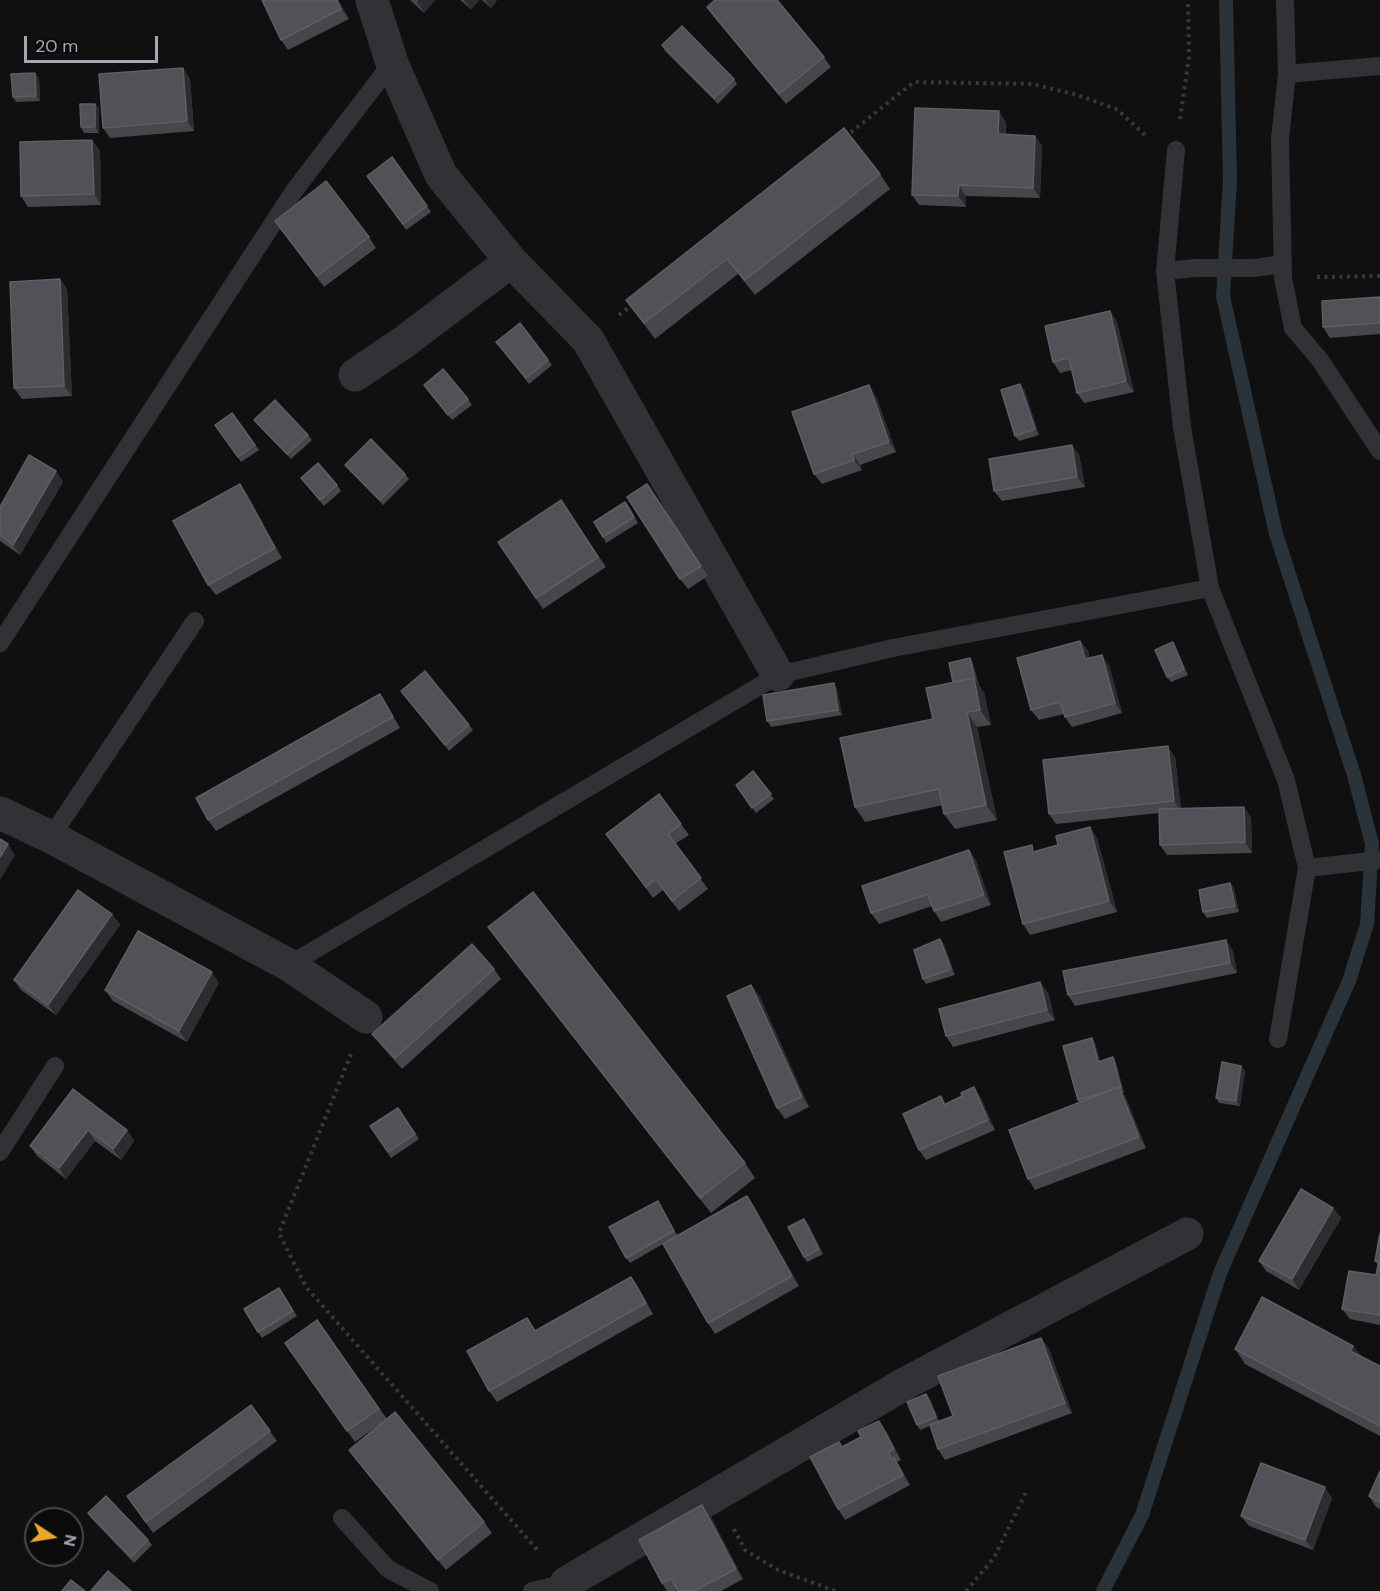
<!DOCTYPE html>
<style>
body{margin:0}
#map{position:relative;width:1380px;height:1591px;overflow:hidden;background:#101011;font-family:"DM Sans",sans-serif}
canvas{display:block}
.north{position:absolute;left:24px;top:1507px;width:60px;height:60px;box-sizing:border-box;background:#0b0b0c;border:2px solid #47494e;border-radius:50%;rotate:102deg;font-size:16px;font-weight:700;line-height:24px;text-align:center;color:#a2a7b1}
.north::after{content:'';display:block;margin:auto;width:21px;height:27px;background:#e9a730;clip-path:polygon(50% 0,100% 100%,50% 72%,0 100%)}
.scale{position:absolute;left:24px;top:36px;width:134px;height:27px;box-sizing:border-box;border:3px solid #a2a7b1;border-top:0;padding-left:8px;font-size:18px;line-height:21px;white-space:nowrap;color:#a2a7b1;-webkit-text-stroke:4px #0b0b0c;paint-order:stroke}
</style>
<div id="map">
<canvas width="1380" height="1591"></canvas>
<div class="north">N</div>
<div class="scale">20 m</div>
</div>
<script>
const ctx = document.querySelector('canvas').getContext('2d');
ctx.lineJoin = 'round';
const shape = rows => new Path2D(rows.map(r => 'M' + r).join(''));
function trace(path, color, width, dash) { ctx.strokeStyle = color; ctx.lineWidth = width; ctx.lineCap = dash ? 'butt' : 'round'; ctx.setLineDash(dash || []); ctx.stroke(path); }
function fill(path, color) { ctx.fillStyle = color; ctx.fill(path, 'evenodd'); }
const stream = shape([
 [1103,1591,1142,1515,1220,1273,1349,981,1367,924,1372,844,1354,775,1276,534,1223,296,1230,181,1226,0]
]);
const path = shape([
 [1180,119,1189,57,1188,0],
 [845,137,914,82,1032,84,1078,95,1118,110,1146,136],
 [1317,277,1380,276],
 [619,315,635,303],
 [351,1054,279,1233,306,1287,540,1553],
 [734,1529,745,1550,776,1569,835,1591],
 [966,1591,994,1558,1026,1492]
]);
const service = shape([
 [1285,0,1287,74,1280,139,1283,278,1293,328,1320,360,1380,451],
 [1287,74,1380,66],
 [1176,150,1165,271,1182,427,1210,588,1286,780,1307,868,1278,1039],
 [1165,271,1195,268,1254,268,1283,264],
 [0,643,294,191,392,63],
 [51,837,195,621],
 [1307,868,1380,860],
 [289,965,778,675,893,648,1210,588],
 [0,1152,55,1066],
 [342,1518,388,1569,430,1591],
 [532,1591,566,1583]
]);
const minor = shape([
 [372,0,392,63,441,175,511,261,588,340,778,675],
 [355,375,404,342,511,261],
 [0,813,51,837,289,965,366,1017],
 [567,1591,566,1583,906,1383,1187,1234]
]);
const wall = shape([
 [338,0,349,19,288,50,281,40],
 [410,0,435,0,424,13],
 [460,0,479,0,471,9],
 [482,0,497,0,491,8],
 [707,7,824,57,831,67,786,104,714,17],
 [662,45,734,79,737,84,718,104,665,51],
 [183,68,190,79,194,131,110,138,103,128],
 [35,73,39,79,40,101,16,102,13,97],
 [95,104,99,109,99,133,84,133,81,127],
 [1006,122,1006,135,1035,136,1042,146,1040,198,966,196,966,207,919,205,912,195],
 [92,140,100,151,101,205,28,207,21,196],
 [392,157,431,212,406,230,367,176],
 [880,174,890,189,755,295,738,274,655,339,626,300],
 [275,221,369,237,376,248,324,287],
 [60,279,67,289,72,396,22,399,14,388],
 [1380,297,1380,334,1330,338,1323,327],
 [1110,311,1117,322,1134,392,1084,403,1077,393,1072,370,1060,373,1053,362],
 [520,323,552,365,529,384,500,347],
 [1024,389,1039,435,1019,441,1015,436],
 [428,390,468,399,472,405,452,420],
 [876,396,896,452,860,465,862,470,822,484,814,474],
 [232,413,259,450,241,462,215,425],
 [254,420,308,435,312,440,291,459,258,425],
 [1072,445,1079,455,1085,487,1002,501,994,491],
 [345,465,405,474,409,479,383,505,349,470],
 [56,471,63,482,20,555,0,541,0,507],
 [301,478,337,485,341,491,324,506],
 [647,484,708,576,688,589,680,579],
 [247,494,282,558,216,595,208,585],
 [561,500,606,567,543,609,498,542],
 [629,507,638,523,606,543,603,537],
 [1080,641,1088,651,1089,658,1109,665,1122,713,1072,727,1065,717,1064,714,1039,720,1031,710],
 [1176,648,1188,675,1171,682,1167,677],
 [970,658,973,663,979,685,984,693,991,725,977,727,997,820,955,829,944,814,943,805,865,822,855,807,933,719,953,682],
 [837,689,842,715,771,727,767,721],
 [401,691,469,725,473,730,449,751],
 [380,694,387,705,400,728,216,831,208,820],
 [1175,757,1181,809,1251,817,1252,853,1167,855,1160,845,1159,813,1056,824,1049,814],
 [753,771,774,799,756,813,736,785],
 [659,794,689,835,675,844,708,889,679,911,663,890,653,898,606,834],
 [1090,827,1097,838,1117,912,1030,935,1023,924,1036,851,1058,845],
 [969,850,976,861,991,905,941,922,934,911,932,906,879,924,871,913],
 [1230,883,1234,888,1239,912,1207,918,1203,912],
 [112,914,120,925,56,1015,21,990,14,980],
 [488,927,745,1163,755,1178,711,1213,499,942],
 [944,944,955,975,926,984,923,979],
 [1233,951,1237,973,1075,1006,1068,995],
 [494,969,501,979,402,1069,380,1044,372,1034],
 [1040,982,1048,993,1055,1020,953,1047,946,1036],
 [219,983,187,1042,113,1001,105,990],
 [759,995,809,1107,785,1119,777,1108],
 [1092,1038,1095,1043,1100,1061,1113,1057,1116,1063,1124,1093,1123,1093,1126,1098,1146,1148,1035,1190,1028,1179,1079,1102,1078,1100],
 [1241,1066,1245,1071,1240,1106,1219,1103,1216,1098],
 [73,1089,127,1130,134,1141,121,1160,95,1141,66,1179,37,1156,30,1146],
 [941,1096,946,1104,962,1096,981,1098,995,1130,926,1160,919,1150],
 [398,1108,419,1139,391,1158,370,1126],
 [747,1196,754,1206,799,1286,715,1334,708,1323,663,1244,630,1263,626,1258,661,1206,677,1235],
 [1333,1208,1341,1218,1299,1290,1266,1271,1259,1261],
 [808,1224,823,1254,807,1262,804,1257],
 [1380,1233,1380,1325,1350,1319,1342,1309,1376,1275,1378,1265,1375,1261],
 [631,1277,639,1288,653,1314,497,1402,489,1391,536,1331],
 [279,1288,297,1316,262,1338,258,1332],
 [317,1320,387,1419,355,1442,285,1343],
 [1041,1338,1049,1349,1072,1413,945,1460,938,1449,930,1426,920,1430,917,1425,926,1394,930,1399,939,1421,953,1416],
 [1353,1346,1360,1355,1380,1366,1380,1436,1245,1364,1235,1349],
 [251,1405,277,1441,153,1533,127,1496],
 [886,1431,901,1460,897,1462,910,1485,845,1520,838,1509,839,1442,843,1447],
 [349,1450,484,1522,492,1533,446,1570,357,1461],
 [1380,1471,1380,1509,1376,1507,1369,1496],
 [1332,1498,1313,1550,1249,1526,1241,1516],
 [702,1505,710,1515,743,1579,721,1591,678,1591,677,1589,675,1591,667,1591,662,1583],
 [88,1513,148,1540,152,1545,134,1563,91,1518]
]);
const shadedWall = shape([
 [337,0,338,0,349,19,341,9],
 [419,0,435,0,424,13,417,2],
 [464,0,479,0,471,9],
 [485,0,497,0,491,8],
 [183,68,190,79,194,131,187,121],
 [35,73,39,79,40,101,36,96],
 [95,104,99,109,99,133,95,127],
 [999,111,1006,122,1005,145,998,134],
 [1035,136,1042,146,1040,198,1033,188],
 [92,140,100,151,101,205,94,194],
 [959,185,966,196,966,207,958,196],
 [60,279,67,289,72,396,64,386],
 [1110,311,1117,322,1134,392,1126,381],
 [1020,384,1024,389,1039,435,1035,429],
 [869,385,876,396,896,452,889,442],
 [1072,445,1079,455,1085,487,1077,477],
 [853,454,860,465,862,470,854,460],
 [56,471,63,482,20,555,13,545],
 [240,484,247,494,282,558,275,548],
 [1080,641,1088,651,1093,670,1085,659],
 [1173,642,1176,648,1188,675,1184,669],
 [1102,655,1109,665,1122,713,1115,703],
 [970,658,973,663,979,685,975,679],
 [974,678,984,693,991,725,980,710],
 [834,683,837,689,842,715,838,710],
 [380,694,387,705,400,728,393,717],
 [967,712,977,727,997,820,986,805],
 [1168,746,1175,757,1181,811,1174,801],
 [1244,807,1251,817,1252,853,1245,842],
 [1090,827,1097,838,1117,912,1109,901],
 [8,844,15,855,0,880,0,857],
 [969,850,976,861,991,905,984,895],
 [1230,883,1234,888,1239,912,1235,906],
 [112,914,120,925,56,1015,48,1005],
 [940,939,944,944,955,975,951,969],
 [1226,940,1233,951,1237,973,1230,963],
 [212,972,219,983,187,1042,179,1031],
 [1040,982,1048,993,1055,1020,1047,1010],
 [751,985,759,995,809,1107,802,1097],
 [1092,1038,1095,1043,1102,1067,1098,1062],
 [1113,1057,1116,1063,1124,1093,1121,1088],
 [1241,1066,1245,1071,1240,1106,1236,1101],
 [974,1087,981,1098,995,1130,988,1120],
 [1119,1087,1126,1098,1146,1148,1139,1137],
 [88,1130,95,1141,66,1179,59,1168],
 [127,1130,134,1141,121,1160,113,1149],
 [747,1196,754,1206,799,1286,792,1276],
 [1333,1208,1341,1218,1299,1290,1292,1279],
 [804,1219,808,1224,823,1254,819,1249],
 [631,1277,639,1288,653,1314,646,1303],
 [1041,1338,1049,1349,1072,1413,1065,1403],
 [1353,1346,1364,1361,1350,1351],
 [926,1394,930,1399,940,1423,936,1417],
 [879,1421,886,1431,901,1460,894,1449],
 [894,1458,902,1469,910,1485,903,1475],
 [1325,1487,1332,1498,1313,1550,1305,1540],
 [702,1505,710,1515,743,1579,736,1569]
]);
const building = shape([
 [262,0,337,0,341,9,281,40,262,0],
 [715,0,777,0,824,57,779,94,707,7,715,0],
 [682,26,734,79,714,98,662,45,682,26],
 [183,68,187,121,103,128,99,74,183,68],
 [35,73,36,96,13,97,11,74,35,73],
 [80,104,95,104,95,127,81,127,80,104],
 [915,108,999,111,998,134,1035,136,1033,188,959,185,958,196,912,195,915,108],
 [844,128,880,174,745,280,727,259,644,323,626,300,844,128],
 [92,140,94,194,21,196,20,142,92,140],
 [392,157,427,206,403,224,367,176,392,157],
 [326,181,369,237,317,276,275,221,326,181],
 [60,279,64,386,14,388,10,282,60,279],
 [1380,297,1380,323,1323,327,1322,301,1380,297],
 [1110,311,1126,381,1077,393,1069,358,1053,362,1045,326,1110,311],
 [520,323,548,360,526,378,496,342,520,323],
 [443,369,468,399,448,415,424,385,443,369],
 [1020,384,1035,429,1015,436,1001,390,1020,384],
 [869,385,889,442,853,454,854,460,814,474,792,412,869,385],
 [275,400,308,435,287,454,254,420,275,400],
 [232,413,255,445,238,457,215,425,232,413],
 [371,439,405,474,380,500,345,465,371,439],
 [1072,445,1077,477,994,491,989,459,1072,445],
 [29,455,56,471,13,545,0,535,0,507,29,455],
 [318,463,337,485,320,500,301,478,318,463],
 [240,484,275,548,208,585,173,521,240,484],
 [647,484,701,566,680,579,627,497,647,484],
 [561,500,598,557,536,598,498,542,561,500],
 [625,502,634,517,603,537,594,522,625,502],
 [1080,641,1085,659,1102,655,1115,703,1065,717,1060,702,1031,710,1017,658,1080,641],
 [1173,642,1184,669,1167,677,1155,650,1173,642],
 [970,658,975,679,974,678,953,682,949,663,970,658],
 [425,671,469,725,445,745,401,691,425,671],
 [974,678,980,710,967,712,986,805,944,814,939,789,855,807,840,738,933,719,926,688,974,678],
 [834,683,838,710,767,721,763,695,834,683],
 [380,694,393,717,208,820,196,798,380,694],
 [1168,746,1174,801,1049,814,1043,760,1168,746],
 [753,771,771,794,752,808,736,785,753,771],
 [659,794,681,824,668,834,701,878,672,901,656,879,646,887,606,834,659,794],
 [1244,807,1245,842,1160,845,1159,809,1244,807],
 [1090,827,1109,901,1023,924,1004,852,1032,845,1033,852,1058,845,1056,836,1090,827],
 [0,839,8,844,0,857,0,839],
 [969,850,984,895,934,911,928,894,871,913,862,886,969,850],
 [1230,883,1235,906,1203,912,1199,890,1230,883],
 [78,890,112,914,48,1005,14,980,78,890],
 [533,892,745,1163,700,1198,488,927,533,892],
 [138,931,212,972,179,1031,105,990,138,931],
 [940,939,951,969,923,979,914,950,940,939],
 [1226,940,1230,963,1068,995,1063,971,1226,940],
 [472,944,494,969,395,1058,372,1034,472,944],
 [1040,982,1047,1010,946,1036,939,1009,1040,982],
 [751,985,802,1097,777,1108,727,996,751,985],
 [1092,1038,1098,1062,1113,1057,1121,1088,1119,1087,1108,1091,1078,1100,1063,1046,1092,1038],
 [1222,1062,1241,1066,1236,1101,1216,1098,1222,1062],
 [974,1087,988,1120,919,1150,903,1114,941,1096,944,1105,962,1096,961,1093,974,1087],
 [1119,1087,1139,1137,1028,1179,1009,1130,1119,1087],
 [73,1089,127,1130,113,1149,88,1130,59,1168,30,1146,73,1089],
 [398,1108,415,1134,388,1152,370,1126,398,1108],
 [1301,1189,1333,1208,1292,1279,1259,1261,1301,1189],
 [747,1196,792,1276,708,1323,663,1244,747,1196],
 [658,1201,674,1231,626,1258,609,1227,658,1201],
 [804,1219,819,1249,804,1257,788,1227,804,1219],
 [1380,1233,1380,1315,1342,1309,1349,1271,1376,1275,1379,1261,1375,1261,1380,1233],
 [631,1277,646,1303,489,1391,467,1351,527,1318,535,1331,631,1277],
 [279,1288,293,1311,258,1332,244,1309,279,1288],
 [1262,1297,1353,1346,1350,1351,1380,1366,1380,1426,1235,1349,1262,1297],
 [317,1320,379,1409,347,1431,285,1343,317,1320],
 [1041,1338,1065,1403,938,1449,930,1425,953,1416,938,1376,1041,1338],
 [926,1394,936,1417,917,1425,907,1402,926,1394],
 [251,1405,270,1431,146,1522,127,1496,251,1405],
 [395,1412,484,1522,438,1560,349,1450,395,1412],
 [879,1421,894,1449,888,1452,892,1460,894,1458,903,1475,838,1509,810,1457,839,1442,842,1447,861,1437,858,1431,879,1421],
 [1261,1463,1325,1487,1305,1540,1241,1516,1261,1463],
 [1380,1471,1380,1502,1369,1496,1380,1471],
 [106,1496,148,1540,131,1557,88,1513,106,1496],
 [702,1505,736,1569,694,1591,678,1591,671,1578,662,1583,639,1540,702,1505],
 [108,1571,131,1591,91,1591,108,1571],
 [71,1580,85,1591,62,1591,71,1580]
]);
trace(stream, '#2a3339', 14);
trace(path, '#37393d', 4, [3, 4.5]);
trace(service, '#313236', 18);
trace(minor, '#313236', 33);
fill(wall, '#46474c');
fill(shadedWall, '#2c2d30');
fill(building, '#505257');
trace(building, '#5d5f65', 1.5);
</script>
